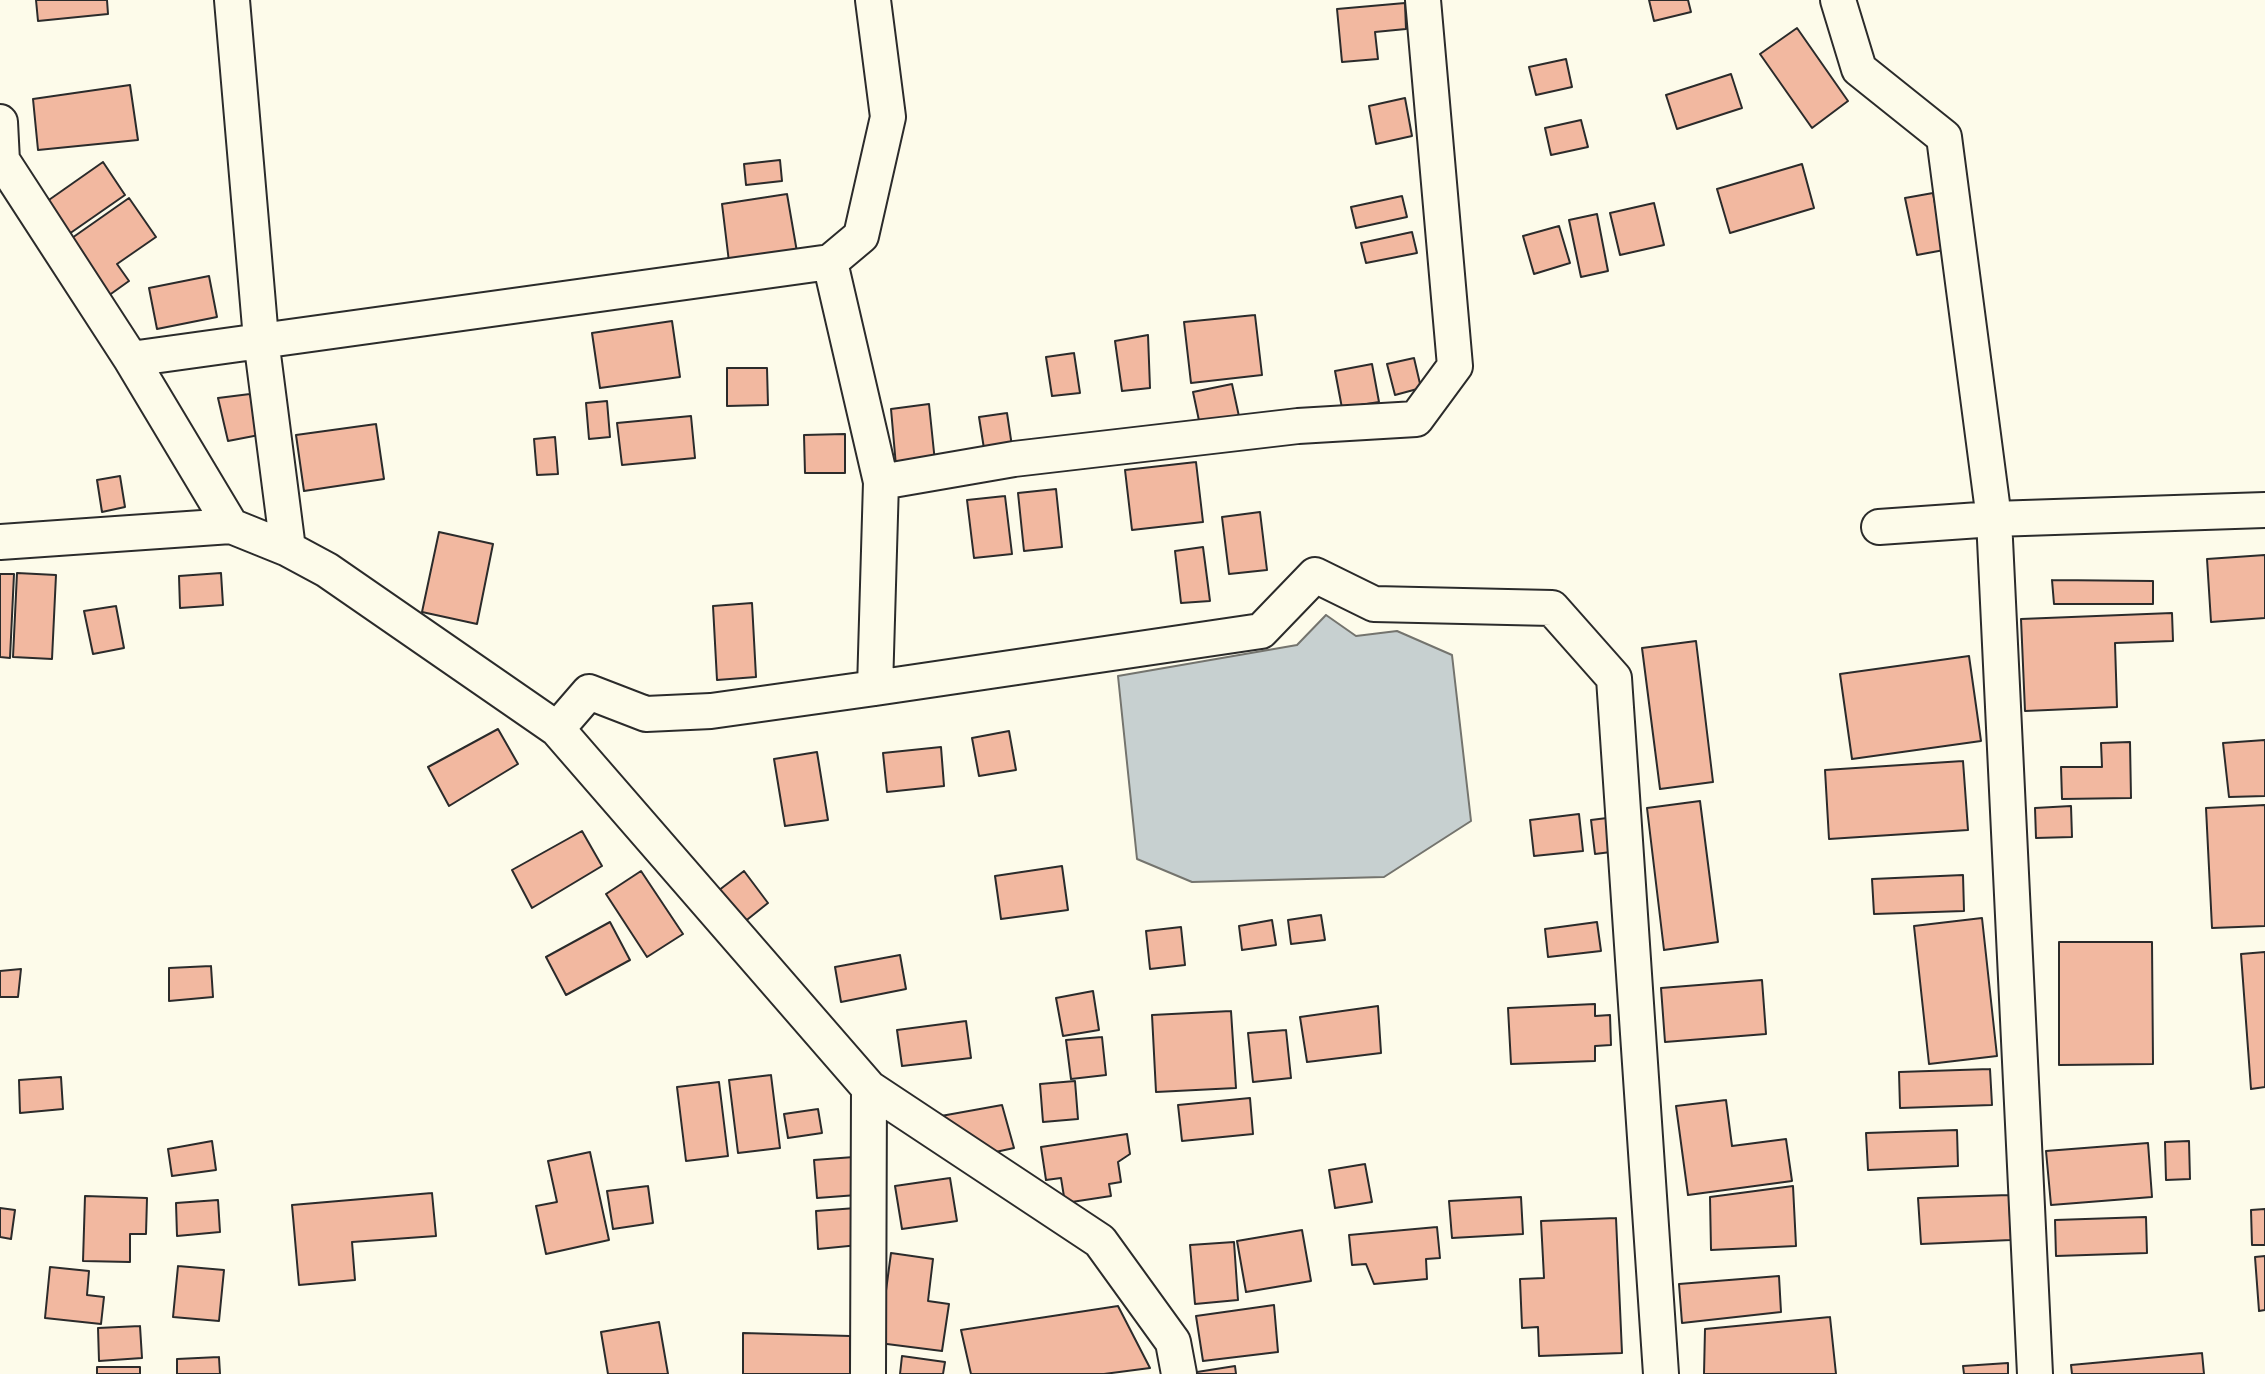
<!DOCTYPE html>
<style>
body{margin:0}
canvas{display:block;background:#fdfbea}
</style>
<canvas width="2265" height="1374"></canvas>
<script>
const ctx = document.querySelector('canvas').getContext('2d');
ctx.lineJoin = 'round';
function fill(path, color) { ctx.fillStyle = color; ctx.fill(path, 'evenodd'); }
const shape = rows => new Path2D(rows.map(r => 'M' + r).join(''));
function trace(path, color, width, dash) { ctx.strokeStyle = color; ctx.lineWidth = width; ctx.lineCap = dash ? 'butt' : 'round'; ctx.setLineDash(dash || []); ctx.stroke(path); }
const water = shape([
 [1326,615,1356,636,1397,631,1452,655,1471,821,1384,877,1192,882,1137,859,1118,676,1297,645,1326,615]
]);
const building = shape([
 [36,0,107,0,108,14,38,21,36,0],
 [1649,0,1688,0,1691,12,1654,21,1649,0],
 [1405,3,1406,29,1375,32,1378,59,1342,62,1337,9,1405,3],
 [1797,28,1848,101,1812,128,1760,54,1797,28],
 [1566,59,1572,87,1536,95,1529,67,1566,59],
 [1731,74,1742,108,1677,129,1666,95,1731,74],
 [130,85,138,140,38,150,33,99,130,85],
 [1405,98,1412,136,1376,144,1369,106,1405,98],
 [1581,120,1588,147,1551,155,1545,128,1581,120],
 [780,160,782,181,746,185,744,164,780,160],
 [103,162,125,195,69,234,46,202,103,162],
 [1802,164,1814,208,1730,233,1717,189,1802,164],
 [1933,193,1944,250,1917,255,1905,198,1933,193],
 [787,194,797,252,729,262,722,204,787,194],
 [1402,196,1407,217,1356,228,1351,207,1402,196],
 [129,198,156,237,117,264,129,281,101,301,62,245,129,198],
 [1654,203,1664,245,1620,255,1610,213,1654,203],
 [1597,214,1608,271,1581,277,1569,220,1597,214],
 [1559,226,1570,263,1534,274,1523,236,1559,226],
 [1412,232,1417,253,1366,263,1361,243,1412,232],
 [209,276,217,317,157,329,149,288,209,276],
 [1255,315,1262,375,1191,383,1184,322,1255,315],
 [672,321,680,377,600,388,592,333,672,321],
 [1148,335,1150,388,1122,391,1115,341,1148,335],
 [1074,353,1080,393,1052,396,1046,357,1074,353],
 [1414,358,1421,388,1395,395,1387,364,1414,358],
 [1372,364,1379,402,1342,408,1335,371,1372,364],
 [727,368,767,368,768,405,727,406,727,368],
 [1232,384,1240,421,1201,430,1193,392,1232,384],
 [250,394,259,435,228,441,218,398,250,394],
 [607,401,610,437,589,439,586,403,607,401],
 [929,404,935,462,896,466,891,409,929,404],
 [1007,413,1013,453,985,455,979,417,1007,413],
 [691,416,695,458,622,465,617,423,691,416],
 [376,424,384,479,304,491,296,435,376,424],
 [845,434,845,473,805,473,804,435,845,434],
 [555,437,558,474,537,475,534,439,555,437],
 [1196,462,1203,522,1132,530,1125,470,1196,462],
 [120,476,125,507,102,512,97,480,120,476],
 [1056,489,1062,547,1024,551,1018,493,1056,489],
 [1005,496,1012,554,974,558,967,500,1005,496],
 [1260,512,1267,570,1229,574,1222,517,1260,512],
 [439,532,493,544,477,624,422,612,439,532],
 [1203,547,1210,601,1181,603,1175,551,1203,547],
 [2265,555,2265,618,2211,622,2207,559,2265,555],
 [17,573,56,575,52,659,13,657,17,573],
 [221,573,223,605,180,608,179,576,221,573],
 [0,574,14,574,10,658,0,657,0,574],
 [2052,580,2153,581,2153,604,2054,604,2052,580],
 [752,603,756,677,717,680,713,606,752,603],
 [116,606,124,648,93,654,84,611,116,606],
 [2172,613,2173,641,2115,643,2117,707,2025,711,2021,619,2172,613],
 [1696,641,1713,782,1660,789,1642,648,1696,641],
 [1969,656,1981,741,1852,759,1840,674,1969,656],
 [498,729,518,764,449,806,428,767,498,729],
 [1009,731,1016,770,979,776,972,738,1009,731],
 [2265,740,2265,796,2229,797,2223,743,2265,740],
 [2130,742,2131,798,2062,799,2061,767,2102,767,2101,743,2130,742],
 [941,747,944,786,887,792,883,753,941,747],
 [817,752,828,820,785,826,774,759,817,752],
 [1963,761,1968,830,1829,839,1825,770,1963,761],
 [1700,801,1718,942,1664,950,1647,808,1700,801],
 [2265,805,2265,926,2212,928,2206,808,2265,805],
 [2071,806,2072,837,2036,838,2035,808,2071,806],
 [1579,814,1583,851,1534,856,1530,820,1579,814],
 [1615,817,1619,851,1595,854,1591,820,1615,817],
 [582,831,602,866,532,908,512,870,582,831],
 [1062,866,1068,910,1001,919,995,876,1062,866],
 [641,871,683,934,647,957,606,894,641,871],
 [744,871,768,903,738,927,714,894,744,871],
 [1963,875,1964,911,1874,914,1872,879,1963,875],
 [1321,915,1325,940,1291,944,1288,920,1321,915],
 [1982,918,1997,1056,1929,1064,1914,926,1982,918],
 [1272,920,1276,945,1242,950,1239,926,1272,920],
 [610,922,630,960,566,995,546,957,610,922],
 [1597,922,1601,951,1548,957,1545,929,1597,922],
 [1181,927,1185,965,1150,969,1146,931,1181,927],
 [2059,942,2152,942,2153,1064,2059,1065,2059,942],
 [2265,952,2265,1087,2251,1089,2241,954,2265,952],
 [900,955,906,989,841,1002,835,967,900,955],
 [211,966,213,997,169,1001,169,968,211,966],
 [21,969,18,997,0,997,0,971,21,969],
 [1762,980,1766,1034,1665,1042,1661,988,1762,980],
 [1093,991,1099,1030,1063,1036,1056,998,1093,991],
 [1595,1004,1595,1016,1610,1015,1611,1045,1595,1046,1595,1061,1511,1064,1508,1008,1595,1004],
 [1378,1006,1381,1053,1307,1062,1300,1017,1378,1006],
 [1231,1011,1236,1088,1156,1092,1152,1015,1231,1011],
 [966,1021,971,1058,902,1066,897,1030,966,1021],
 [1286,1030,1291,1078,1253,1082,1248,1033,1286,1030],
 [1102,1037,1106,1075,1071,1079,1066,1040,1102,1037],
 [1990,1069,1992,1105,1900,1108,1899,1072,1990,1069],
 [771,1075,780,1148,738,1153,729,1080,771,1075],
 [61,1077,63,1109,20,1113,19,1080,61,1077],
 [1075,1081,1078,1119,1043,1122,1040,1084,1075,1081],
 [719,1082,728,1156,686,1161,677,1087,719,1082],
 [1250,1098,1253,1134,1182,1141,1178,1105,1250,1098],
 [1726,1100,1732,1146,1786,1139,1792,1181,1688,1195,1676,1106,1726,1100],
 [1002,1105,1014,1148,991,1153,941,1116,1002,1105],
 [818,1109,822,1133,788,1138,784,1114,818,1109],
 [1957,1130,1958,1166,1868,1170,1866,1133,1957,1130],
 [1127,1134,1130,1154,1118,1162,1121,1182,1109,1184,1111,1196,1065,1203,1061,1178,1046,1180,1041,1147,1127,1134],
 [212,1141,216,1170,172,1176,168,1149,212,1141],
 [2189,1141,2190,1179,2166,1180,2165,1142,2189,1141],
 [2148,1143,2152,1197,2051,1205,2046,1151,2148,1143],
 [590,1152,609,1240,546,1254,536,1206,557,1202,548,1161,590,1152],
 [854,1157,857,1195,817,1198,814,1160,854,1157],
 [1365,1164,1372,1202,1335,1208,1329,1170,1365,1164],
 [950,1178,957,1221,902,1229,895,1186,950,1178],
 [648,1186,653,1223,613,1229,607,1191,648,1186],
 [1793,1186,1796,1246,1711,1250,1710,1197,1793,1186],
 [432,1193,436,1236,352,1242,355,1280,299,1285,292,1205,432,1193],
 [2009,1195,2011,1240,1921,1244,1918,1198,2009,1195],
 [85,1196,147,1198,146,1234,130,1234,130,1262,83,1261,85,1196],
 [1521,1197,1523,1234,1452,1238,1449,1201,1521,1197],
 [218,1200,220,1232,177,1236,176,1203,218,1200],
 [0,1208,15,1210,11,1239,0,1237,0,1208],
 [856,1208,859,1245,818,1249,816,1211,856,1208],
 [2265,1209,2265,1245,2252,1245,2251,1210,2265,1209],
 [2146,1217,2147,1253,2056,1256,2055,1220,2146,1217],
 [1616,1218,1622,1353,1539,1356,1538,1327,1522,1328,1520,1279,1544,1278,1541,1221,1616,1218],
 [1437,1227,1440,1258,1426,1259,1427,1279,1374,1284,1366,1264,1352,1265,1349,1235,1437,1227],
 [1302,1230,1311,1281,1246,1292,1237,1241,1302,1230],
 [1234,1242,1238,1300,1195,1304,1190,1245,1234,1242],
 [891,1253,933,1259,928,1301,949,1304,942,1351,879,1343,891,1253],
 [2265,1256,2265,1310,2259,1311,2255,1257,2265,1256],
 [178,1266,224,1270,219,1321,173,1317,178,1266],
 [50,1267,89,1271,87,1295,104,1297,101,1324,45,1318,50,1267],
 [1779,1276,1781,1312,1682,1323,1679,1284,1779,1276],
 [1274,1305,1278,1352,1203,1361,1196,1316,1274,1305],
 [1118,1306,1150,1368,1104,1374,971,1374,961,1330,1118,1306],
 [1830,1317,1836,1374,1704,1374,1705,1329,1830,1317],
 [659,1322,668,1374,608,1374,601,1332,659,1322],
 [140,1326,142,1358,99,1361,98,1328,140,1326],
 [743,1333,850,1336,850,1374,743,1374,743,1333],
 [2202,1353,2204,1374,2072,1374,2071,1365,2202,1353],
 [902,1356,945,1362,943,1374,900,1374,902,1356],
 [219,1357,220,1374,177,1374,177,1359,219,1357],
 [2008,1363,2008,1374,1964,1374,1963,1366,2008,1363],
 [1235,1366,1236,1374,1198,1374,1197,1372,1235,1366],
 [97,1367,140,1367,140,1374,97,1374,97,1367]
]);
const minor = shape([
 [232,0,261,339,288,549],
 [873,0,888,117,861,236,830,262,881,482],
 [1838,0,1859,69,1944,137,1994,519,2035,1374],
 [0,122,2,161],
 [0,157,131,359,231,526],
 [131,359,830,262],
 [1879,527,1994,519,2265,510],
 [0,542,231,526,288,549,327,570,557,729,869,1088,1100,1241,1173,1342,1179,1374],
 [875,688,1261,631,1315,575,1374,604,1552,608,1614,678,1661,1374],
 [557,729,589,692,646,714,711,711,875,688,881,482,1014,459,1298,426,1416,419,1455,366,1423,0],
 [868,1374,869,1088]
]);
fill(water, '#c7d0d0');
trace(water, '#74746e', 2);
fill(building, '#f2b8a0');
trace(building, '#2b2b2b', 2);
trace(minor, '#2b2b2b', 38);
trace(minor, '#fdfbea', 34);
</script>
